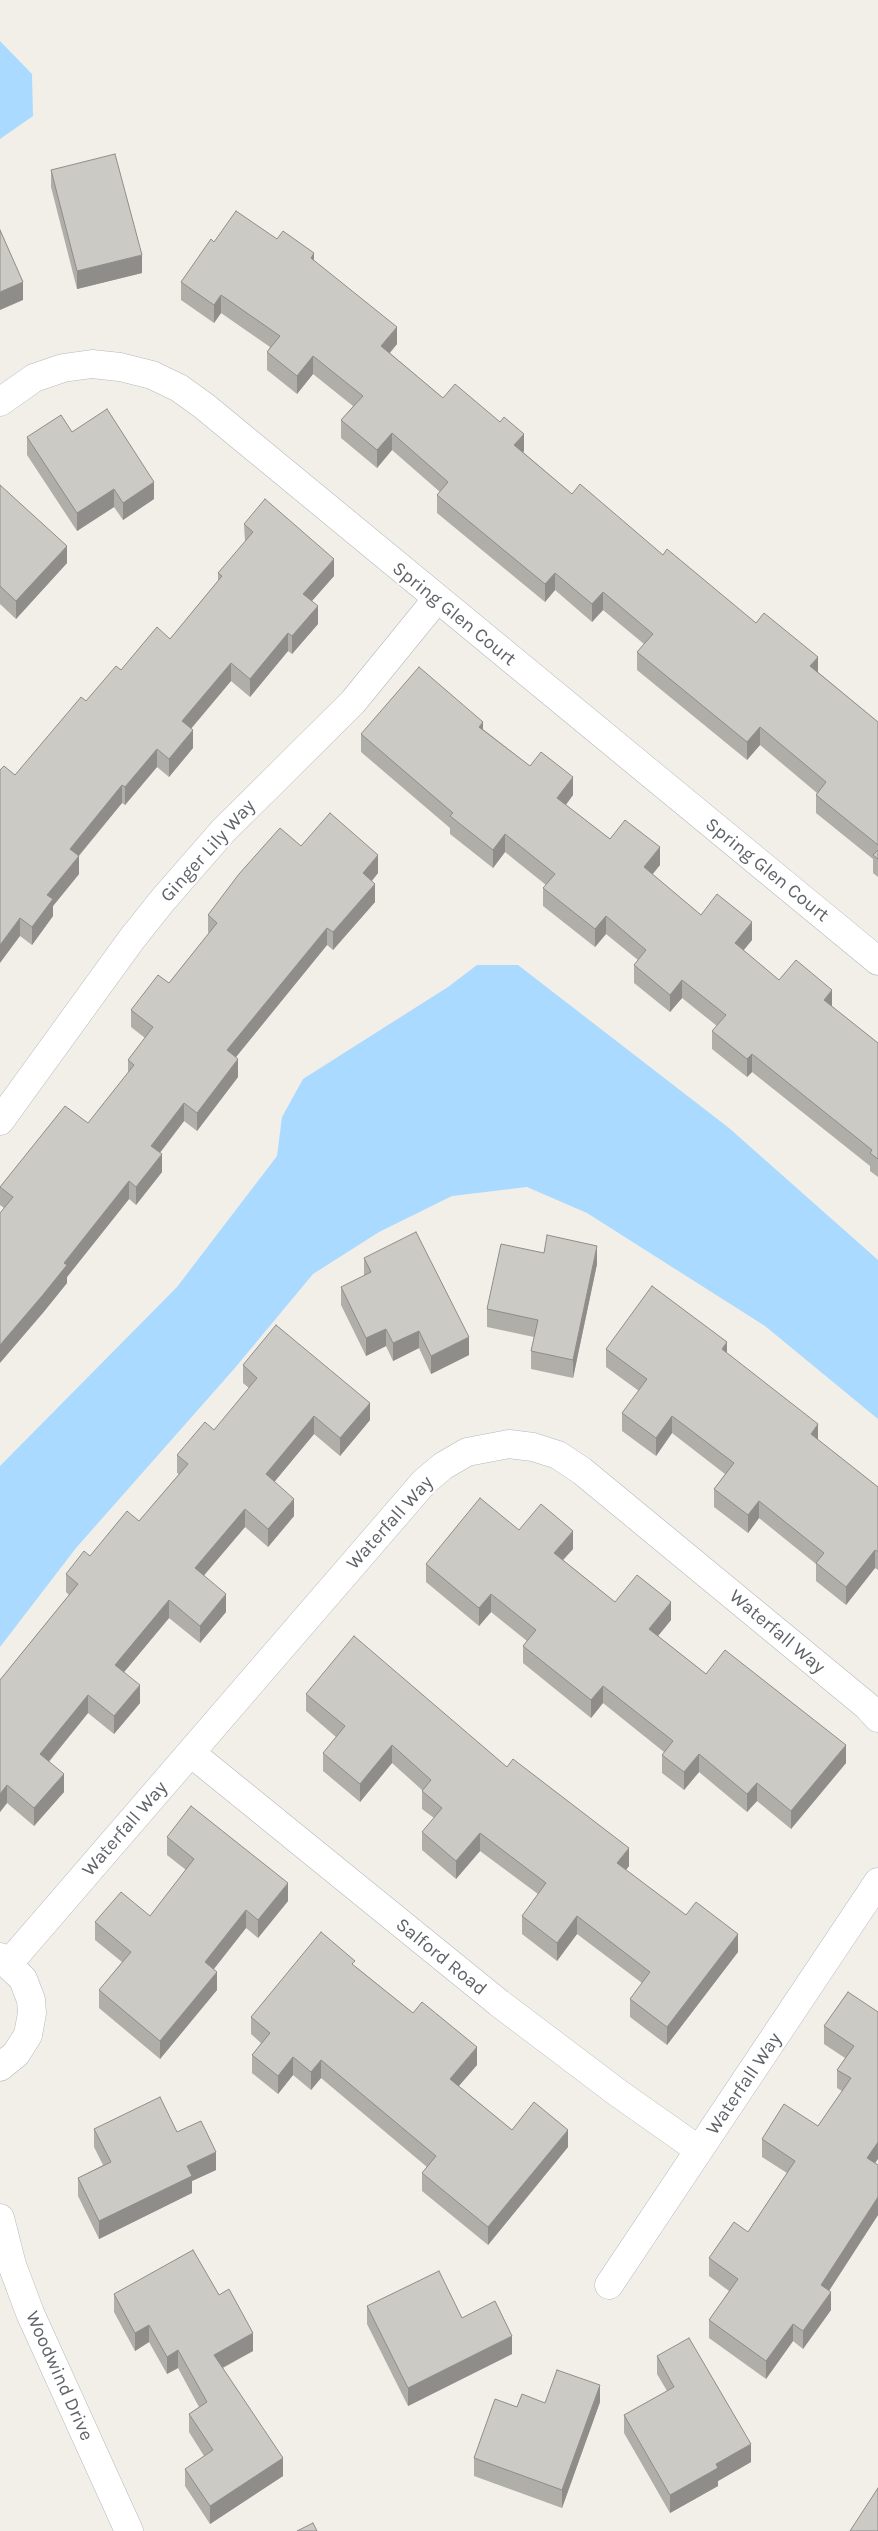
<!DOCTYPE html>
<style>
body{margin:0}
canvas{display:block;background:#f1efe8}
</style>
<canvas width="878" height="2531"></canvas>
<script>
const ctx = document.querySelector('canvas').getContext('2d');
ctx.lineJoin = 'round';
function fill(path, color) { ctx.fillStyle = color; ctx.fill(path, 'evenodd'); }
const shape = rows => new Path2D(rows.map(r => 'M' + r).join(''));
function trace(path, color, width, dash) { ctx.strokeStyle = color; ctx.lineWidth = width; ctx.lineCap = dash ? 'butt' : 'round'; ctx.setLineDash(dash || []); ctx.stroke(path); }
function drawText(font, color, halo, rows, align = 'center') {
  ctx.font = font + ' Karla,sans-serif'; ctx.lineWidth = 4.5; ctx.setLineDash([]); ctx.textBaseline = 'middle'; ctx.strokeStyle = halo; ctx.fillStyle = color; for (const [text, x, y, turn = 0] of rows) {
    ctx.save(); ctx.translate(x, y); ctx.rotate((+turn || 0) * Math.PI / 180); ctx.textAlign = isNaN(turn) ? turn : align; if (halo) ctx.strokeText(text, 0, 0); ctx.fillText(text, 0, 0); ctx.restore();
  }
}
const water = shape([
 [0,41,32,74,33,116,0,139],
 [477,965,518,965,729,1128,878,1260,878,1419,765,1326,587,1213,527,1187,452,1196,379,1232,313,1274,234,1369,76,1548,0,1647,0,1466,177,1287,277,1156,282,1117,303,1079,448,987]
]);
const street = shape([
 [0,402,34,378,63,368,92,364,120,367,152,375,179,388,204,406,878,961],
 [0,1121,131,940,162,901,223,831,353,702,436,600],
 [191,1753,499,2003,618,2093,699,2150],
 [0,1957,23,1979,31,2000,32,2013,28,2035,16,2054,0,2067],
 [9,1963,424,1482,443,1466,467,1452,509,1444,533,1447,558,1455,582,1471,867,1706,878,1718],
 [0,2218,12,2265,30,2313,129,2531],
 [609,2285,878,1882]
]);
const wall = shape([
 [51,170,142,273,77,289,51,187],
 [277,239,314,261,397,344,390,353,443,398,524,451,523,452,572,494,663,555,756,623,818,672,878,722,878,877,873,873,873,859,816,813,816,795,817,793,760,745,747,760,637,670,637,652,644,644,603,610,592,622,555,590,545,602,437,513,437,495,440,492,392,450,377,468,341,438,341,420,353,406,313,374,297,394,267,370,267,352,270,347,221,313,214,323,181,300,181,282,214,242],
 [27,437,154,499,123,520,114,507,77,531,27,455],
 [0,485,67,563,16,619,0,604],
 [244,524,334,576,312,601,318,624,292,654,288,651,250,697,231,681,191,729,193,748,169,777,157,767,125,805,122,803,79,856,79,874,53,906,53,916,32,945,20,936,15,775,86,701,121,670,170,639,218,581,218,573,245,542],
 [483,729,530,766,573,795,566,805,610,839,660,865,652,874,701,915,752,940,743,950,779,980,832,1007,878,1043,878,1177,870,1171,870,1166,752,1072,747,1077,712,1049,712,1031,717,1026,682,998,670,1012,634,983,634,965,638,960,606,934,595,947,543,906,543,888,546,885,505,852,493,868,450,834,450,828,361,752,361,734],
 [301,846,378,873,372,881,375,902,333,950,327,945,236,1057,238,1077,197,1131,184,1121,160,1153,162,1172,136,1205,129,1199,67,1277,67,1283,42,1314,4,1208,0,1205,0,1187,88,1123,128,1074,128,1060,145,1038,131,1027,131,1010,169,983,209,933,208,932,208,915],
 [544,1253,597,1264,573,1378,531,1369,531,1351,534,1337,487,1327,487,1309],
 [364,1258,469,1355,431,1374,419,1348,393,1361,386,1346,366,1356,341,1305,341,1287,364,1276],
 [606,1349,727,1353,818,1440,878,1487,878,1570,875,1568,846,1605,816,1581,816,1564,759,1518,748,1533,714,1507,714,1489,725,1474,672,1433,656,1456,622,1431,622,1413,639,1391,606,1367],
 [243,1365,370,1420,340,1456,314,1434,274,1482,294,1516,268,1547,245,1527,204,1575,226,1612,200,1643,169,1618,124,1672,140,1703,114,1734,88,1713,49,1762,64,1792,34,1826,7,1803,0,1812,0,1680,69,1595,66,1592,66,1574,139,1521,179,1474,177,1473,177,1455,214,1430,249,1388,243,1383],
 [519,1530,573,1549,563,1560,615,1602,671,1620,658,1636,706,1674,846,1763,791,1829,757,1801,747,1812,699,1772,684,1790,662,1773,662,1755,664,1752,603,1703,591,1718,523,1663,523,1646,527,1641,491,1612,479,1626,426,1582,426,1564],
 [306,1694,507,1767,629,1866,626,1870,686,1915,738,1952,667,2045,630,2017,630,1999,642,1983,577,1934,557,1961,522,1934,522,1916,538,1894,480,1851,456,1879,422,1850,422,1832,434,1818,422,1809,422,1790,392,1763,360,1802,323,1771,323,1753,336,1737,306,1711],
 [167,1837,288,1901,258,1938,246,1928,214,1969,217,1990,160,2059,99,2008,99,1990,122,1962,95,1940,95,1922,150,1916,186,1870,167,1855],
 [355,1966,477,2065,459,2086,512,2130,568,2147,488,2245,422,2191,422,2173,427,2167,321,2078,311,2090,293,2075,278,2094,252,2073,252,2055,261,2043,251,2034,251,2017],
 [848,1992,875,2163,878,2165,878,2215,829,2291,831,2310,803,2349,793,2341,766,2379,709,2338,709,2320,729,2291,709,2276,709,2258,748,2232,787,2173,762,2157,762,2139,818,2126,842,2091,837,2088,837,2070,845,2058,824,2044,824,2026],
 [94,2129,177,2132,216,2170,192,2181,192,2193,99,2239,78,2196,78,2178,103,2165,94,2147],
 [114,2294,219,2295,253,2351,223,2368,283,2476,210,2524,185,2486,185,2469,204,2456,189,2432,189,2414,199,2407,178,2368,167,2374,149,2342,135,2351,114,2312],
 [367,2306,462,2318,512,2354,408,2406,367,2324],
 [657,2356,751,2462,718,2481,718,2486,670,2513,624,2433,624,2415,667,2391,657,2374],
 [600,2402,562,2508,474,2476,474,2458,517,2407,545,2403]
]);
const shadedWall = shape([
 [314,253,314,271,311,258],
 [142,255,142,273,77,289,77,271],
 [23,282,23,300,0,310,0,292],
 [221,295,221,313,214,323,214,305],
 [397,327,397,344,381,363,381,346],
 [313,356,313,374,297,394,297,376],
 [392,433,392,450,377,468,377,450],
 [524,434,524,451,514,463,514,445],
 [154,482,154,499,123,520,123,503],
 [114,489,114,507,77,531,77,513],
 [67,546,67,563,16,619,16,601],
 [334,559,334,576,303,611,303,594],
 [555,573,555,590,545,602,545,584],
 [603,592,603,610,592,622,592,604],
 [318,606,318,624,292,654,292,636],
 [288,633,288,651,250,697,250,679],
 [818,657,818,675,810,666],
 [231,663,231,681,182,739,182,721],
 [483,722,483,740,479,727],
 [760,727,760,745,747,760,747,742],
 [193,730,193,748,169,777,169,759],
 [157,749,157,767,125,805,125,787],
 [573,777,573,795,557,816,557,798],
 [122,785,122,803,70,866,70,849],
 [505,834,505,852,493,868,493,850],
 [660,847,660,865,644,885,644,867],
 [378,855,378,873,363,891,363,873],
 [79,856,79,874,53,906,53,916,32,945,32,927,47,895],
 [375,884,375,902,333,950,333,932],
 [606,916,606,934,595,947,595,929],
 [20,918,20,936,0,963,0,945],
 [752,922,752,940,735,961,735,943],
 [327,928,327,945,227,1068,227,1050],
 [682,980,682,998,670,1012,670,995],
 [832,990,832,1007,824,1000],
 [752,1054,752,1072,747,1077,747,1059],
 [238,1059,238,1077,197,1131,197,1113],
 [184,1103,184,1121,151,1164,151,1146],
 [162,1154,162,1172,136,1205,136,1187],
 [129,1181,129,1199,67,1277,67,1283,42,1314,0,1363,0,1345,64,1263],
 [597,1246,597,1264,573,1378,573,1360],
 [386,1329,386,1346,366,1356,366,1338],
 [419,1331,419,1348,393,1361,393,1343],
 [469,1337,469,1355,431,1374,431,1356],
 [727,1342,727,1360,722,1349],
 [370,1403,370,1420,340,1456,340,1438],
 [314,1416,314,1434,266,1492,266,1474],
 [672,1416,672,1433,656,1456,656,1438],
 [818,1424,818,1442,811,1434],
 [294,1499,294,1516,268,1547,268,1529],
 [759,1501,759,1518,748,1533,748,1515],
 [245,1509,245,1527,195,1586,195,1568],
 [573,1531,573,1549,554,1570,554,1553],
 [875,1550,875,1568,846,1605,846,1587],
 [226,1594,226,1612,200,1643,200,1626],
 [491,1594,491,1612,479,1626,479,1608],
 [169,1600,169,1618,115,1683,115,1665],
 [671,1602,671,1620,649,1647,649,1629],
 [140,1685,140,1703,114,1734,114,1716],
 [603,1686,603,1703,591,1718,591,1700],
 [88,1695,88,1713,40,1772,40,1754],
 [392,1745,392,1763,360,1802,360,1784],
 [846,1745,846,1763,791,1829,791,1811],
 [699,1754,699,1772,684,1790,684,1772],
 [64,1774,64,1792,34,1826,34,1808],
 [757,1783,757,1801,747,1812,747,1794],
 [7,1785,7,1803,0,1812,0,1794],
 [480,1833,480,1851,456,1879,456,1861],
 [629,1848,629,1866,617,1881,617,1863],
 [288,1883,288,1901,258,1938,258,1920],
 [246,1910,246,1928,205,1980,205,1962],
 [577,1916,577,1934,557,1961,557,1943],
 [738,1934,738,1952,667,2045,667,2027],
 [217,1972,217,1990,160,2059,160,2041],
 [477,2047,477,2065,450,2096,450,2079],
 [293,2057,293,2075,278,2094,278,2076],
 [321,2060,321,2078,311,2090,311,2072],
 [568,2130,568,2147,488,2245,488,2227],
 [878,2142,878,2159,867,2175,867,2158],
 [216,2152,216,2170,192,2181,192,2193,99,2239,99,2221,187,2166],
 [878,2197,878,2215,821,2303,821,2285],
 [831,2292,831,2310,803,2349,803,2331],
 [793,2324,793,2341,766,2379,766,2361],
 [149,2325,149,2342,135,2351,135,2333],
 [253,2333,253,2351,214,2372,214,2355],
 [512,2336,512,2354,408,2406,408,2388],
 [178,2350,178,2368,167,2374,167,2357],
 [600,2385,600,2402,562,2508,562,2490],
 [751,2444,751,2462,718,2481,718,2486,670,2513,670,2495,716,2464],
 [283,2458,283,2476,210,2524,210,2506]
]);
const building = shape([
 [115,154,142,255,77,271,51,170,115,154],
 [236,211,277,239,283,231,314,253,311,258,397,327,381,346,443,398,455,384,500,422,504,417,524,434,514,445,572,494,580,484,663,555,667,549,756,623,764,613,818,657,810,666,878,722,878,845,816,795,826,782,760,727,747,742,637,652,653,634,603,592,592,604,555,573,545,584,437,495,448,482,392,433,377,450,341,420,363,396,313,356,297,376,267,352,280,336,221,295,214,305,181,282,211,239,214,242,236,211],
 [0,230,23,282,0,292,0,230],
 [107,409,154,482,123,503,114,489,77,513,27,437,61,415,72,432,107,409],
 [0,485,67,546,16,601,0,586,0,485],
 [265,499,334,559,303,594,318,606,292,636,288,633,250,679,231,663,182,721,193,730,169,759,157,749,125,787,122,785,70,849,79,856,47,895,53,899,32,927,20,918,0,945,0,770,4,766,15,775,81,697,86,701,116,666,121,670,157,627,170,639,222,576,218,573,253,532,244,524,265,499],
 [419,667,483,722,479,727,530,766,541,752,573,777,557,798,610,839,625,820,660,847,644,867,701,915,717,894,752,922,735,943,779,980,796,960,832,990,824,1000,878,1043,878,1159,870,1153,872,1150,752,1054,747,1059,712,1031,726,1015,682,980,670,995,634,965,646,950,606,916,595,929,543,888,555,874,505,834,493,850,450,816,453,813,361,734,419,667],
 [330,813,378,855,363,873,375,884,333,932,327,928,227,1050,238,1059,197,1113,184,1103,151,1146,162,1154,136,1187,129,1181,64,1263,67,1265,42,1296,0,1345,0,1213,13,1197,0,1187,65,1106,88,1123,134,1065,128,1060,153,1027,131,1010,158,975,169,983,217,923,208,915,239,874,280,828,301,846,330,813],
 [878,850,878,859,873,855,878,850],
 [416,1232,469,1337,431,1356,419,1331,393,1343,386,1329,366,1338,341,1287,371,1272,364,1258,416,1232],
 [547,1235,597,1246,573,1360,531,1351,538,1320,487,1309,501,1244,544,1253,547,1235],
 [652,1286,727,1342,722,1349,818,1424,811,1434,878,1487,878,1552,875,1550,846,1587,816,1563,824,1553,759,1501,748,1515,714,1489,734,1463,672,1416,656,1438,622,1413,647,1379,606,1349,652,1286],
 [276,1325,370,1403,340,1438,314,1416,266,1474,294,1499,268,1529,245,1509,195,1568,226,1594,200,1626,169,1600,115,1665,140,1685,114,1716,88,1695,40,1754,64,1774,34,1808,7,1785,0,1794,0,1680,78,1584,66,1574,84,1551,90,1556,127,1511,139,1521,188,1464,177,1455,205,1422,214,1430,257,1378,243,1365,276,1325],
 [480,1498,519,1530,541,1504,573,1531,554,1553,615,1602,637,1575,671,1602,649,1629,706,1674,725,1650,846,1745,791,1811,757,1783,747,1794,699,1754,684,1772,662,1755,673,1741,603,1686,591,1700,523,1646,536,1630,491,1594,479,1608,426,1564,480,1498],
 [354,1636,507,1767,513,1759,629,1848,617,1863,686,1915,696,1902,738,1934,667,2027,630,1999,650,1972,577,1916,557,1943,522,1916,546,1883,480,1833,456,1861,422,1832,442,1808,422,1791,431,1780,392,1745,360,1784,323,1753,345,1726,306,1694,354,1636],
 [191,1806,288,1883,258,1920,246,1910,205,1962,217,1972,160,2041,99,1990,131,1952,95,1922,121,1892,150,1916,194,1859,167,1837,191,1806],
 [321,1932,355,1961,352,1964,413,2013,422,2002,477,2047,450,2079,512,2130,534,2102,568,2130,488,2227,422,2173,436,2156,321,2060,311,2072,293,2057,278,2076,252,2055,270,2033,251,2017,321,1932],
 [848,1992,878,2012,878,2142,867,2158,878,2165,878,2197,821,2285,831,2292,803,2331,793,2324,766,2361,709,2320,738,2279,709,2258,734,2222,748,2232,795,2161,762,2139,784,2104,818,2126,851,2078,837,2070,854,2046,824,2026,848,1992],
 [160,2097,177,2132,201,2121,216,2152,187,2166,192,2176,99,2221,78,2178,111,2162,94,2129,160,2097],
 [193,2250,219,2295,229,2289,253,2333,214,2355,283,2458,210,2506,185,2469,213,2450,189,2414,207,2402,178,2350,167,2357,149,2325,135,2333,114,2294,193,2250],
 [439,2271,462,2318,495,2301,512,2336,408,2388,367,2306,439,2271],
 [689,2338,751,2444,716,2464,718,2468,670,2495,624,2415,674,2387,657,2356,689,2338],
 [557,2370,600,2385,562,2490,474,2458,495,2399,517,2407,522,2394,545,2403,557,2370],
 [878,2488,878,2531,850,2531,878,2488],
 [313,2523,317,2531,297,2531,313,2523]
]);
const streetNames = [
 ["Spring Glen Court",454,614,39],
 ["Ginger Lily Way",208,851,-48],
 ["Spring Glen Court",767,870,39],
 ["Waterfall Way",390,1523,-48],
 ["Waterfall Way",777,1632,40],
 ["Waterfall Way",125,1829,-49],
 ["Salford Road",441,1957,39],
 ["Waterfall Way",744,2084,-56],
 ["Woodwind Drive",59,2376,66]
];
fill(water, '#aadaff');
trace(street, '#b5b8bc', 29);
trace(street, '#fff', 28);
fill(wall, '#afaea9');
fill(shadedWall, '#8f8d8a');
fill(building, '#cccac5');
trace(building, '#8f8d8a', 1);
drawText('19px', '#5f6368', '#fff', streetNames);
</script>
